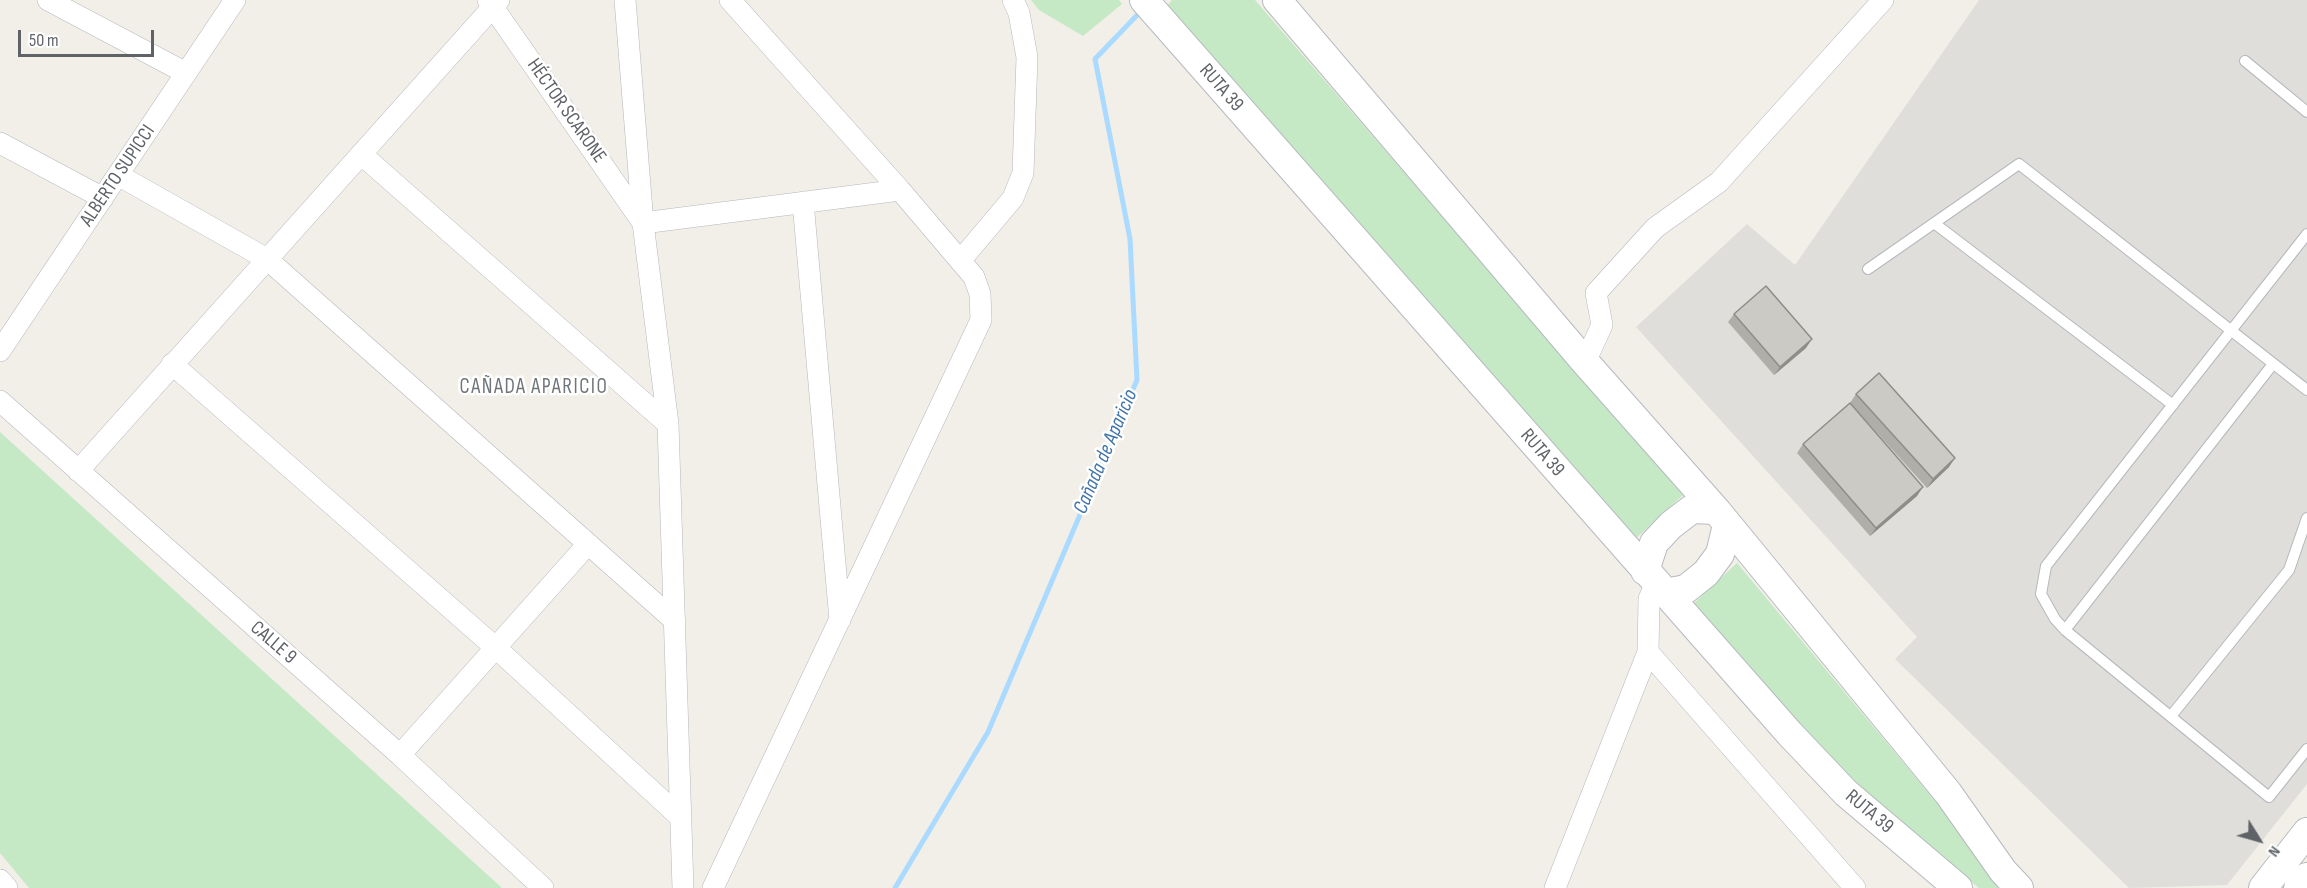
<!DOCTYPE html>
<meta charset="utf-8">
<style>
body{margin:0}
#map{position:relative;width:2307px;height:888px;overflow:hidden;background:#f1efe8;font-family:"Sofia Sans Condensed",sans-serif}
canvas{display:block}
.north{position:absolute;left:2229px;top:810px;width:60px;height:60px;-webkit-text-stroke:4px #fff;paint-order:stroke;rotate:127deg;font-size:16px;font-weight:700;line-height:24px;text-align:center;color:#5f6368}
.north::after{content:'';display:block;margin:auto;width:21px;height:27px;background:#5f6368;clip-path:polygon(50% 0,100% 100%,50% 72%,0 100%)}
.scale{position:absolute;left:18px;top:30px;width:136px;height:27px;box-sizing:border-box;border:3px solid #5f6368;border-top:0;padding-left:8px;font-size:18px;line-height:21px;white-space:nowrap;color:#5f6368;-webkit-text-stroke:4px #fff;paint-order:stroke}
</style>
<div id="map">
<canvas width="2307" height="888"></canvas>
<div class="north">N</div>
<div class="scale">50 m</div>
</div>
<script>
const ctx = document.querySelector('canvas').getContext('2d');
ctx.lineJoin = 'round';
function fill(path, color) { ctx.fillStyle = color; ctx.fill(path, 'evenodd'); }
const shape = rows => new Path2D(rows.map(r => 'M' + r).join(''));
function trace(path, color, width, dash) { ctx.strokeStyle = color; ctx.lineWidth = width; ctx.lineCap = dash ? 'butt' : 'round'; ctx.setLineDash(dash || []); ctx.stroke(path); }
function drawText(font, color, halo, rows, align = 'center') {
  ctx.font = font + ' "Sofia Sans Condensed",sans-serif'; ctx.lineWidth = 5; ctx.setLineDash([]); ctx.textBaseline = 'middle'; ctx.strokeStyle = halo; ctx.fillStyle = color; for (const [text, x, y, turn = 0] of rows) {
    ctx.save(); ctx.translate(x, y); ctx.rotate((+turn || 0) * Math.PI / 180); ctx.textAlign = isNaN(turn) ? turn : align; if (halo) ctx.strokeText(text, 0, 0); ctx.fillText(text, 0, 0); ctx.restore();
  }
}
const industrial = shape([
 [1979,0,2307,0,2307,784,2227,885,2129,888,1895,659,1917,637,1636,327,1747,224,1795,265]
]);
const green = shape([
 [1031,0,1119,0,1122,4,1083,36,1039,10],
 [1172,0,1255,0,1683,495,1633,541,1167,6],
 [0,432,502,888,29,888,0,853],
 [1737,563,1971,844,2003,888,1979,888,1854,784,1690,607]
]);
const stream = shape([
 [895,888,988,732,1137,380,1130,239,1095,59,1142,10]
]);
const lane = shape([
 [2245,61,2307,112],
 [1934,223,2173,405],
 [2307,234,2046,566,2041,594,2055,619,2065,630,2269,797,2307,749],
 [1868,269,2019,164,2307,390],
 [2065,630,2273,364],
 [2171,716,2289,570,2307,518]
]);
const street = shape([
 [48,0,186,73],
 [488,0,643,223,900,190],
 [625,0,643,223,668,424,683,888],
 [0,143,103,198],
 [361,154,668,424],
 [118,175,267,259,675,621],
 [803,202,840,620],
 [960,261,1013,198,1023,173,1027,57,1019,13,1013,0],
 [0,351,235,0],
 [1585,362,1602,325,1596,293,1655,228,1719,182,1883,0],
 [172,364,496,648,679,816],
 [0,401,400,755,543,888],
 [78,471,499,0],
 [1656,583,1649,599,1648,652,1855,888],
 [400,755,588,544],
 [0,880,7,888],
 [713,888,981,320,980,294,974,277,900,190,730,0],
 [1555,888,1648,652]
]);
const secondary = shape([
 [1144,0,1790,734,1846,793,1958,888],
 [1277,0,1585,362,1716,510,1948,793,2003,871,2019,888],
 [1645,571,1654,543,1671,525,1692,509,1716,510],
 [1665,593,1686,589,1706,573,1720,554,1727,525],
 [2263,888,2307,832],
 [2298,888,2307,877]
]);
const wall = shape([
 [1734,314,1806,348,1774,375,1728,322],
 [1856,394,1949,467,1927,488,1850,403],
 [1803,444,1917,496,1870,536,1797,453]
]);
const shadedWall = shape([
 [1812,339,1806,348,1774,375,1780,367],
 [1955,458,1949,467,1927,488,1933,479],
 [1923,487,1917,496,1870,536,1876,528]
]);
const building = shape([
 [1766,286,1812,339,1780,367,1734,314,1766,286],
 [1879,373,1955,458,1933,479,1856,394,1879,373],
 [1850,403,1923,487,1876,528,1803,444,1850,403]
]);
const streetNames = [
 ["RUTA 39",1221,88,49],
 ["HÉCTOR SCARONE",566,111,55],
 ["ALBERTO SUPICCI",118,176,-56],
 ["RUTA 39",1542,453,49],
 ["CALLE 9",273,643,41],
 ["RUTA 39",1869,812,40]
];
const neighbourhoodNames = [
 ["CAÑADA APARICIO",534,388]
];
const waterNames = [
 ["Cañada de Aparicio",1106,452,-67]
];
fill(industrial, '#e0deda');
fill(green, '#c5e8c5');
trace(stream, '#aadaff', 5);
trace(lane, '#b5b8bc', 12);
trace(street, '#b5b8bc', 22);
trace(secondary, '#b6babf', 30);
trace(lane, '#fff', 10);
trace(street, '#fff', 21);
trace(secondary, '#fff', 28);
fill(wall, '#afaea9');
fill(shadedWall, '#8f8d8a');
fill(building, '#cccac5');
trace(building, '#8f8d8a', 1.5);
drawText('20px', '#5f6368', '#fff', streetNames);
ctx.letterSpacing = '1.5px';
drawText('21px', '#70757a', '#fff', neighbourhoodNames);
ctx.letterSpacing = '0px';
drawText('italic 21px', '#4174aa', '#fff', waterNames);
</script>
